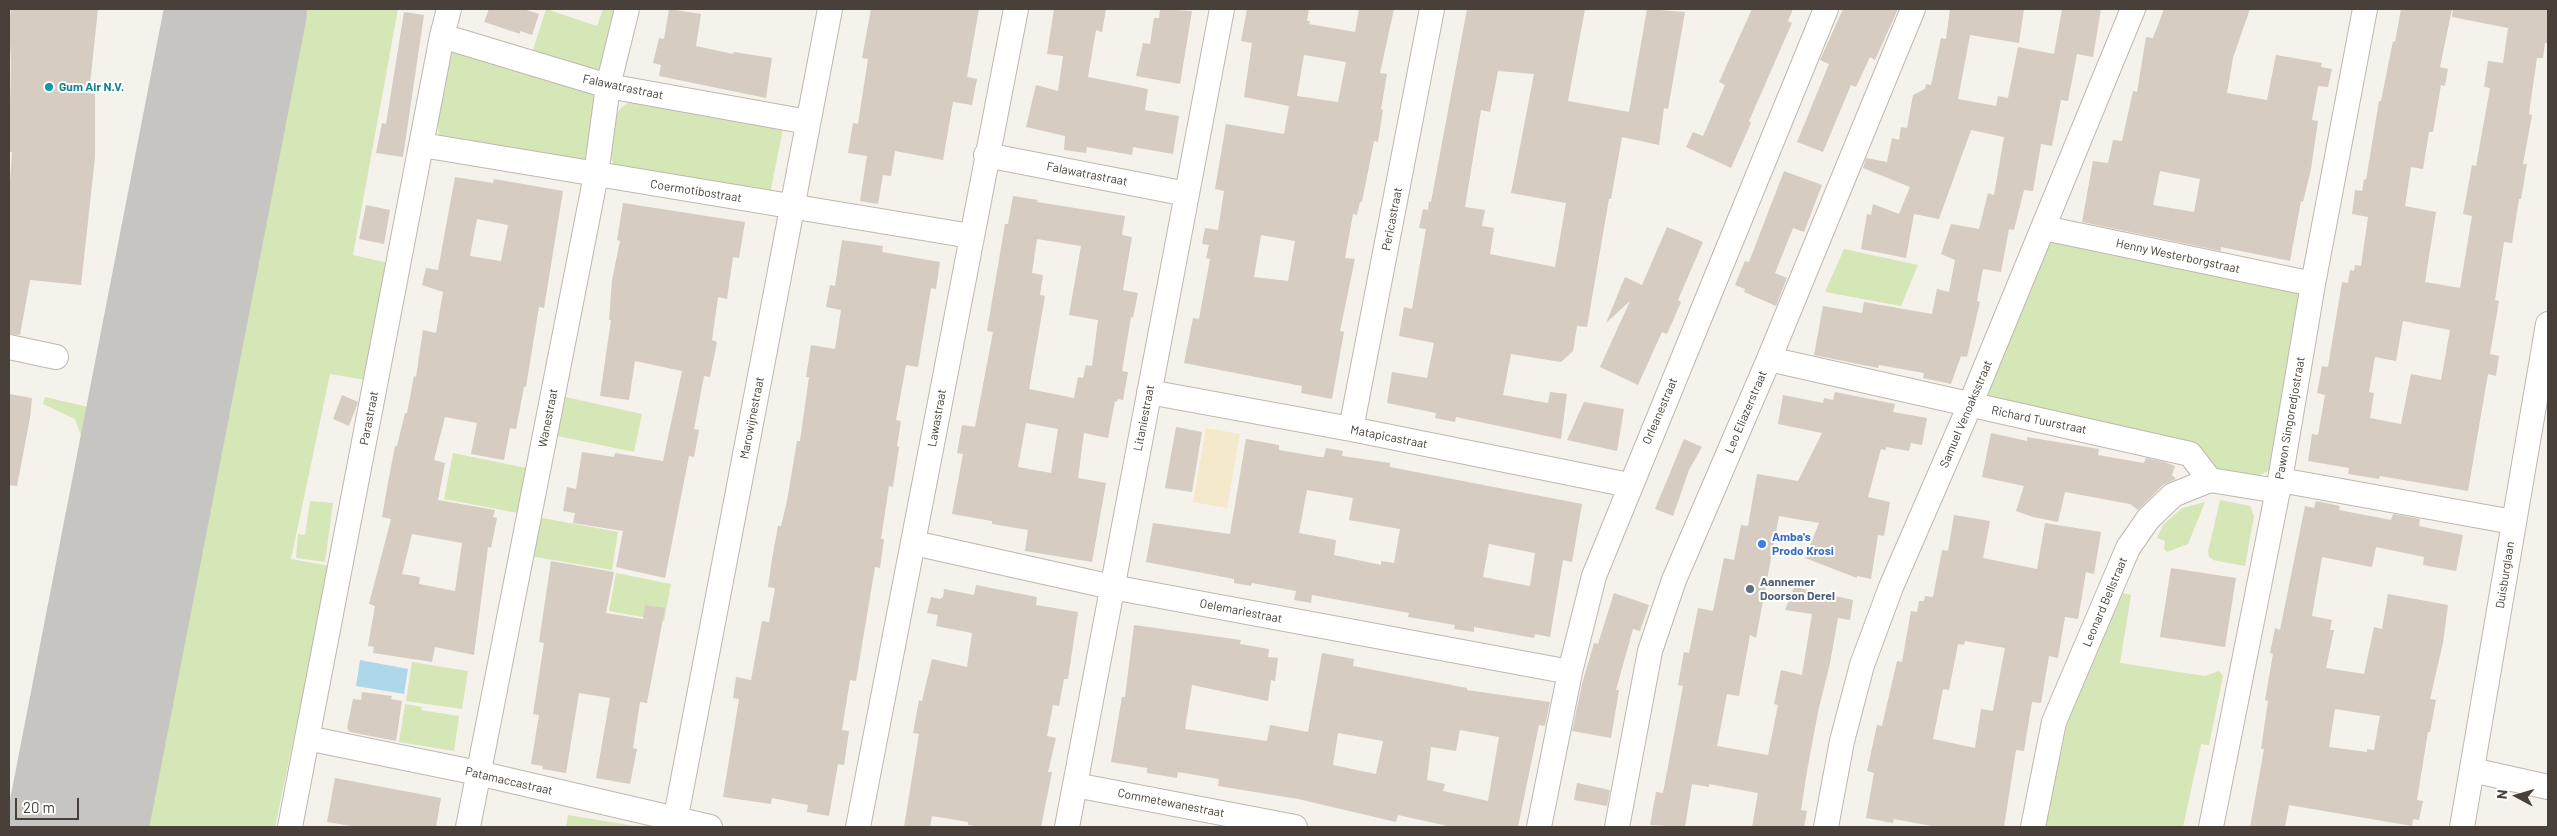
<!DOCTYPE html>
<style>
body{margin:0}
#map{position:relative;width:2557px;height:836px;overflow:hidden;background:#f5f1eb;font-family:Barlow,sans-serif}
canvas{display:block}
.frame{position:absolute;inset:0;border:10px solid #494139;pointer-events:none}
.north{position:absolute;left:2492px;top:771px;width:50px;height:50px;-webkit-text-stroke:4px #fff;paint-order:stroke;rotate:276deg;font-size:14px;font-weight:700;line-height:20px;text-align:center;color:#494139}
.north::after{content:'';display:block;margin:auto;width:18px;height:22px;background:#494139;clip-path:polygon(50% 0,100% 100%,50% 72%,0 100%)}
.scale{position:absolute;left:15px;top:798px;width:64px;height:22px;box-sizing:border-box;border:2px solid #494139;border-top:0;padding-left:6px;font-size:15px;line-height:18px;white-space:nowrap;color:#494139;-webkit-text-stroke:4px #fff;paint-order:stroke}
</style>
<div id="map">
<canvas width="2557" height="836"></canvas>
<div class="frame"></div>
<div class="north">N</div>
<div class="scale">20 m</div>
</div>
<script>
const ctx = document.querySelector('canvas').getContext('2d');
ctx.lineJoin = 'round';
function fill(path, color) { ctx.fillStyle = color; ctx.fill(path, 'evenodd'); }
const shape = rows => new Path2D(rows.map(r => 'M' + r).join(''));
function trace(path, color, width, dash) { ctx.strokeStyle = color; ctx.lineWidth = width; ctx.lineCap = dash ? 'butt' : 'round'; ctx.setLineDash(dash || []); ctx.stroke(path); }
function drawText(font, color, halo, rows, align = 'center') {
  ctx.font = font + ' Barlow,sans-serif'; ctx.lineWidth = 4; ctx.setLineDash([]); ctx.textBaseline = 'middle'; ctx.strokeStyle = halo; ctx.fillStyle = color; for (const [text, x, y, turn = 0] of rows) {
    ctx.save(); ctx.translate(x, y); ctx.rotate((+turn || 0) * Math.PI / 180); ctx.textAlign = isNaN(turn) ? turn : align; if (halo) ctx.strokeText(text, 0, 0); ctx.fillText(text, 0, 0); ctx.restore();
  }
}
const green = shape([
 [297,9,398,9,353,255,388,263,365,380,330,374,291,559,330,566,275,827,136,827,265,156],
 [546,9,597,26,603,9,618,9,604,62,598,70,591,72,531,56],
 [451,50,588,89,597,96,589,155,584,160,446,141,439,135,437,119],
 [632,100,783,129,769,198,615,167,610,156,616,114,622,107],
 [2049,238,2300,290,2302,296,2270,470,2254,478,2215,473,1984,402],
 [1844,249,1918,265,1901,306,1825,292],
 [561,396,642,414,634,452,553,435],
 [45,397,97,409,116,435,106,469,76,462,82,438,75,419,43,404],
 [453,453,526,468,518,513,444,499],
 [73,487,106,495,91,564,58,557],
 [2220,500,2250,506,2254,516,2245,566,2213,560,2209,557,2208,552],
 [310,501,333,503,325,562,296,558,298,534,305,535],
 [2205,502,2188,544,2167,552,2164,549,2165,541,2157,538,2163,525,2182,508],
 [537,517,618,532,612,570,530,556],
 [616,573,671,584,664,621,609,611],
 [2123,593,2131,595,2120,663,2205,676,2219,671,2223,676,2209,745,2201,744,2183,827,2044,827,2070,712],
 [412,662,468,671,462,709,406,701],
 [405,704,422,707,421,710,459,716,454,751,399,742],
 [568,815,640,827,566,827]
]);
const sand = shape([
 [1206,428,1240,434,1227,508,1193,502]
]);
const water = shape([
 [360,660,408,669,404,694,356,686]
]);
const runway = shape([
 [77,827,236,9]
]);
const building = shape([
 [11,9,98,9,89,93,95,94,95,157,81,285,30,280,20,335,9,334,9,197,12,152,9,152,11,62,9,22],
 [489,9,523,9,539,14,532,35,520,31,520,34,484,22],
 [669,9,701,14,696,46,733,54,734,52,772,58,766,98,659,76,661,65,653,63,659,38,664,39],
 [871,9,979,9,967,77,977,79,972,105,953,102,943,160,895,151,891,176,883,175,878,204,860,201,867,156,848,153,853,123,858,124,868,59,862,58],
 [1054,9,1106,9,1102,32,1096,30,1088,77,1148,89,1145,110,1179,116,1173,154,1133,147,1132,155,1087,147,1086,153,1064,150,1065,136,1026,127,1036,85,1058,91,1063,56,1047,54],
 [1160,9,1192,11,1180,84,1136,76,1143,43,1150,44,1154,18,1159,18],
 [1247,9,1309,9,1307,21,1310,21,1309,24,1355,32,1359,9,1394,9,1380,73,1387,74,1381,109,1383,110,1378,142,1374,141,1362,202,1360,202,1357,215,1353,214,1345,258,1355,259,1340,331,1344,332,1332,399,1301,393,1302,386,1184,363,1193,318,1199,319,1210,259,1206,258,1209,245,1202,244,1205,228,1218,230,1224,191,1215,189,1226,124,1284,134,1289,106,1244,97,1252,43,1241,41],
 [1304,55,1346,62,1338,102,1297,96],
 [1261,235,1295,241,1288,281,1254,277],
 [1467,9,1585,9,1568,101,1629,112,1647,9,1685,12,1668,109,1664,108,1659,145,1622,137,1611,199,1609,199,1587,327,1577,326,1573,351,1561,362,1511,354,1503,395,1548,403,1550,392,1567,394,1561,439,1456,417,1455,422,1435,418,1436,413,1387,403,1392,372,1427,378,1434,343,1399,336,1404,307,1412,309,1426,229,1419,228,1423,209,1428,210,1429,201,1431,202],
 [1498,71,1534,74,1511,193,1566,203,1555,267,1490,254,1494,228,1482,226,1485,210,1465,207,1481,110,1490,112],
 [1752,9,1793,9,1788,21,1792,23,1749,121,1751,123,1731,168,1686,147,1693,132,1703,136,1725,85,1719,82],
 [1843,9,1898,9,1875,60,1870,57,1856,87,1851,85,1823,152,1797,142,1829,64,1820,60],
 [1950,9,2024,9,2019,43,1970,35,1958,99,1996,106,1998,96,2008,98,2018,47,2054,54,2062,9,2101,9,2093,57,2077,54,2068,101,2061,100,2052,146,2041,144,2033,191,2024,190,2014,230,2009,229,2001,272,1983,269,1977,301,1980,302,1967,357,1961,356,1951,384,1923,378,1924,373,1879,365,1878,368,1814,355,1823,306,1862,313,1864,302,1932,314,1937,289,1949,292,1955,260,1941,254,1951,224,1979,229,1988,193,1994,195,2004,137,1971,130,1939,219,1914,214,1906,258,1861,249,1867,214,1871,215,1873,204,1899,214,1910,187,1863,168,1866,158,1887,162,1892,138,1899,140,1901,127,1907,128,1913,95,1925,89,1926,84,1931,85,1941,38,1946,39],
 [2164,9,2250,9,2233,58,2227,93,2267,100,2276,55,2322,63,2321,67,2332,69,2328,87,2318,86,2312,120,2318,121,2311,169,2303,202,2301,201,2290,261,2221,247,2221,251,2082,222,2093,161,2108,163,2113,140,2122,141,2133,91,2137,92,2146,37,2153,38],
 [2160,171,2200,179,2194,212,2153,205],
 [2401,9,2452,9,2440,67,2448,69,2445,86,2441,85,2433,132,2429,132,2423,169,2411,167,2405,206,2436,212,2425,282,2460,288,2472,216,2463,214,2472,165,2476,166,2490,88,2484,87,2488,61,2503,63,2508,28,2452,17,2453,9,2548,9,2548,43,2545,43,2543,58,2537,58,2530,106,2529,114,2532,115,2523,164,2527,164,2521,199,2519,199,2512,243,2504,242,2495,300,2499,301,2490,354,2499,356,2496,376,2488,374,2468,491,2380,476,2379,479,2348,474,2349,468,2308,461,2312,434,2318,435,2325,395,2317,393,2322,366,2328,367,2342,282,2348,283,2350,270,2354,271,2355,265,2361,266,2368,217,2352,214,2355,190,2362,191,2364,179,2366,180,2379,101,2381,101,2393,41,2395,42],
 [2403,321,2450,330,2441,380,2411,374,2401,424,2370,418,2374,393,2369,392,2375,357,2396,361],
 [404,12,424,15,403,157,376,153,382,123,386,124],
 [1784,171,1822,185,1804,232,1793,228,1775,273,1787,278,1776,306,1744,292,1745,289,1735,285,1745,261,1749,262],
 [455,177,493,183,494,179,563,191,544,308,539,307,526,387,524,387,516,429,510,428,504,460,471,454,477,423,445,417,434,460,445,463,438,500,495,510,493,517,497,518,491,548,488,547,474,655,435,647,432,662,373,653,374,647,368,646,375,606,369,604,391,519,382,517,387,488,395,446,397,446,405,413,407,413,414,376,416,377,423,330,436,333,443,292,422,285,426,268,438,270],
 [477,219,508,225,501,261,470,256],
 [412,534,462,543,455,591,419,584,420,577,402,574],
 [1013,196,1038,200,1037,202,1125,216,1122,235,1132,237,1123,290,1138,293,1133,318,1131,317,1122,371,1128,372,1123,400,1118,399,1117,402,1115,401,1108,438,1084,433,1078,478,1106,483,1092,562,1025,551,1028,530,992,524,992,521,952,514,963,454,957,453,962,425,975,427,993,332,987,331,992,301,1005,224,1008,224],
 [1037,239,1081,246,1069,315,1098,320,1092,366,1086,365,1083,378,1078,377,1074,398,1029,389,1045,296,1040,295,1043,275,1032,273],
 [1026,423,1058,429,1051,473,1018,467],
 [623,203,745,222,739,258,733,257,727,299,718,297,712,340,717,342,710,377,704,376,694,429,699,430,694,457,689,456,665,578,616,567,623,531,573,523,575,513,563,511,567,487,576,489,582,452,614,457,615,453,663,461,682,371,635,361,629,400,600,396,611,320,609,320,612,280,620,241,617,240],
 [366,205,390,210,384,244,359,239],
 [1667,227,1703,242,1678,300,1681,302,1667,334,1662,332,1638,385,1600,367,1630,301,1606,323,1625,277,1642,285],
 [842,240,883,246,882,252,940,262,936,289,931,288,918,367,906,365,896,420,901,421,897,446,899,447,893,487,889,486,881,539,884,539,880,568,875,567,856,681,850,680,842,730,849,731,844,765,838,764,829,816,807,812,808,805,772,798,771,804,723,797,739,699,733,698,736,677,751,680,762,621,769,622,775,588,768,587,772,559,778,526,781,526,787,501,797,441,800,441,809,377,806,377,811,345,835,349,841,310,826,307,830,285,835,286],
 [1835,392,1895,404,1893,412,1927,418,1922,445,1911,443,1909,451,1886,447,1886,450,1881,449,1868,497,1890,502,1884,536,1878,535,1871,579,1857,576,1857,578,1805,558,1819,523,1779,516,1756,638,1750,635,1739,696,1727,694,1717,746,1768,755,1778,705,1774,704,1781,670,1802,675,1812,614,1785,610,1794,587,1853,600,1850,620,1838,618,1830,663,1818,712,1807,771,1801,810,1807,811,1804,827,1752,827,1758,793,1709,784,1709,787,1692,784,1685,827,1650,825,1656,792,1663,793,1683,686,1678,685,1684,652,1689,653,1698,608,1713,611,1724,558,1734,560,1741,525,1748,526,1757,474,1798,481,1822,433,1778,424,1783,395,1823,403,1824,398,1833,400],
 [9,394,32,398,30,418,17,486,9,485],
 [342,395,358,402,349,426,333,419],
 [1584,402,1624,409,1617,451,1567,440],
 [1176,427,1202,432,1192,492,1165,488],
 [1991,433,2027,441,2027,437,2099,449,2098,455,2144,463,2146,458,2164,462,2175,466,2172,475,2176,479,2163,485,2138,510,2130,504,2065,492,2058,522,2033,517,2016,511,2024,486,1982,477],
 [1246,439,1279,445,1279,450,1320,457,1324,457,1326,448,1343,451,1342,456,1390,463,1390,467,1582,504,1572,562,1563,560,1550,637,1535,634,1534,638,1474,627,1474,632,1454,629,1455,625,1408,617,1409,613,1312,595,1311,603,1294,600,1296,591,1252,583,1251,586,1234,583,1234,579,1146,562,1153,523,1230,534],
 [1307,490,1353,498,1349,520,1400,529,1394,563,1381,561,1381,565,1334,555,1336,540,1299,533],
 [1489,544,1535,553,1530,586,1483,577],
 [1684,439,1702,447,1689,470,1673,516,1655,509],
 [2316,501,2340,506,2339,510,2391,520,2393,514,2420,519,2419,526,2463,535,2456,571,2423,565,2424,557,2376,547,2372,567,2322,557,2312,616,2332,620,2330,630,2334,630,2326,668,2364,674,2374,627,2382,629,2388,594,2448,605,2443,643,2430,699,2436,700,2430,732,2428,732,2417,800,2423,801,2419,820,2413,819,2412,826,2289,805,2285,827,2250,827,2264,749,2261,749,2268,701,2265,700,2273,654,2270,653,2275,628,2280,630,2305,506,2314,508],
 [2335,709,2380,716,2374,750,2367,749,2367,752,2329,747],
 [1954,515,1990,521,1983,558,2037,569,2045,523,2101,532,2094,574,2086,572,2078,619,2065,617,2058,658,2049,656,2041,703,2032,702,2024,751,2016,750,2004,827,1937,827,1910,822,1894,819,1893,823,1866,818,1874,773,1867,771,1877,725,1882,726,1897,661,1902,662,1911,611,1917,612,1919,601,1924,601,1925,596,1933,597,1942,550,1948,551],
 [1965,641,2005,648,1993,711,1981,709,1975,748,1933,739,1943,689,1949,690,1958,644,1964,645],
 [551,561,614,572,606,613,643,619,645,605,665,608,647,703,640,702,633,748,637,749,630,784,596,778,610,698,579,693,566,773,542,769,543,766,531,764,539,715,533,714,544,643,539,642],
 [2171,568,2236,578,2225,647,2160,637],
 [976,585,1037,597,1036,605,1078,612,1068,679,1064,679,1059,706,1053,705,1047,736,1056,738,1048,772,1052,772,1041,827,980,827,968,825,968,822,932,816,930,827,904,827,919,734,913,733,919,700,922,701,932,659,967,667,972,633,936,626,938,615,927,613,931,597,940,599,943,597,944,589,974,595],
 [1614,593,1649,605,1640,631,1633,629,1616,690,1619,690,1611,738,1572,731,1582,684,1594,643,1598,644],
 [1134,625,1241,640,1240,644,1269,649,1268,657,1278,658,1275,681,1271,680,1268,701,1192,685,1185,729,1267,741,1270,725,1308,732,1322,653,1354,659,1353,666,1467,688,1467,690,1550,702,1545,726,1539,725,1518,827,1452,827,1398,815,1396,822,1298,799,1218,786,1219,779,1178,772,1177,778,1147,773,1147,768,1111,762,1122,697,1125,697],
 [1460,730,1499,737,1488,801,1443,791,1445,784,1427,780,1431,747,1456,751],
 [1338,733,1383,741,1376,774,1333,765],
 [362,692,392,696,391,699,402,701,396,741,350,732,347,728,353,699,361,700],
 [335,778,441,798,436,827,358,827,327,822],
 [1577,783,1610,790,1607,806,1574,800]
]);
const minor = shape([
 [442,36,608,86,808,122],
 [422,145,971,236],
 [986,155,1187,194],
 [2044,228,2313,284],
 [9,347,56,357],
 [1769,359,2190,454,2210,480],
 [1149,392,1351,429,1629,485],
 [1351,429,1432,9],
 [2280,480,2513,522],
 [914,543,1112,587,1570,672],
 [307,738,478,773,710,827],
 [2472,770,2548,787],
 [1075,785,1295,827],
 [290,827,442,36,449,9],
 [468,827,596,175,608,86,627,9],
 [674,827,830,9],
 [858,827,1016,9],
 [1067,827,1222,9],
 [1539,827,1570,672,1594,576,1826,9],
 [1617,827,1650,651,1674,580,1769,359,1913,9],
 [1826,827,1842,741,1862,665,1891,587,1970,405,2133,9],
 [2033,827,2054,722,2128,548,2148,519,2173,495,2210,480,2278,491],
 [2211,827,2280,480,2313,284,2365,9],
 [2462,827,2548,324]
]);
const markers = [
 [49,87,5,"#0f9aa8"],
 [1762,544,5,"#3f7fe0"],
 [1750,589,5,"#5c6f8a"]
];
const cultureNames = [
 ["Gum Air N.V.",59,87]
];
const streetNames = [
 ["Falawatrastraat",623,87,12],
 ["Falawatrastraat",1087,174,11],
 ["Coermotibostraat",696,191,9],
 ["Pericastraat",1392,219,-79],
 ["Henny Westerborgstraat",2178,256,12],
 ["Orleanestraat",1660,411,-67],
 ["Leo Eliazerstraat",1746,412,-67],
 ["Samuel Venoaksstraat",1966,414,-67],
 ["Parastraat",369,418,-79],
 ["Wanestraat",548,418,-79],
 ["Marowijnestraat",752,418,-79],
 ["Lawastraat",937,418,-80],
 ["Litaniestraat",1144,418,-79],
 ["Pawon Singoredjostraat",2290,418,-80],
 ["Richard Tuurstraat",2039,420,12],
 ["Matapicastraat",1389,437,11],
 ["Duisburglaan",2505,575,-81],
 ["Leonard Bellstraat",2105,602,-67],
 ["Oelemariestraat",1241,611,11],
 ["Patamaccastraat",509,781,13],
 ["Commetewanestraat",1171,803,11]
];
const shopNames = [
 ["Amba's",1772,537],
 ["Prodo Krosi",1772,551]
];
const serviceNames = [
 ["Aannemer",1760,582],
 ["Doorson Derel",1760,596]
];
fill(green, '#d5e6b7');
fill(sand, '#f5e9cb');
fill(water, '#add8ec');
trace(runway, '#c7c5c2', 142);
fill(building, '#d6ccc1');
trace(minor, '#c0b8ae', 26);
trace(minor, '#fff', 24);
for (const [x, y, r, color] of markers) { const dot = new Path2D(); dot.arc(x, y, r, 0, 2 * Math.PI); ctx.fillStyle = color; ctx.fill(dot); trace(dot, '#fff', 2); }
drawText('bold 12px', '#0d838f', '#fff', cultureNames, 'left');
drawText('12px', '#494139', '#fff', streetNames);
drawText('bold 12px', '#366cbe', '#fff', shopNames, 'left');
drawText('bold 12px', '#4e5e75', '#fff', serviceNames, 'left');
</script>
